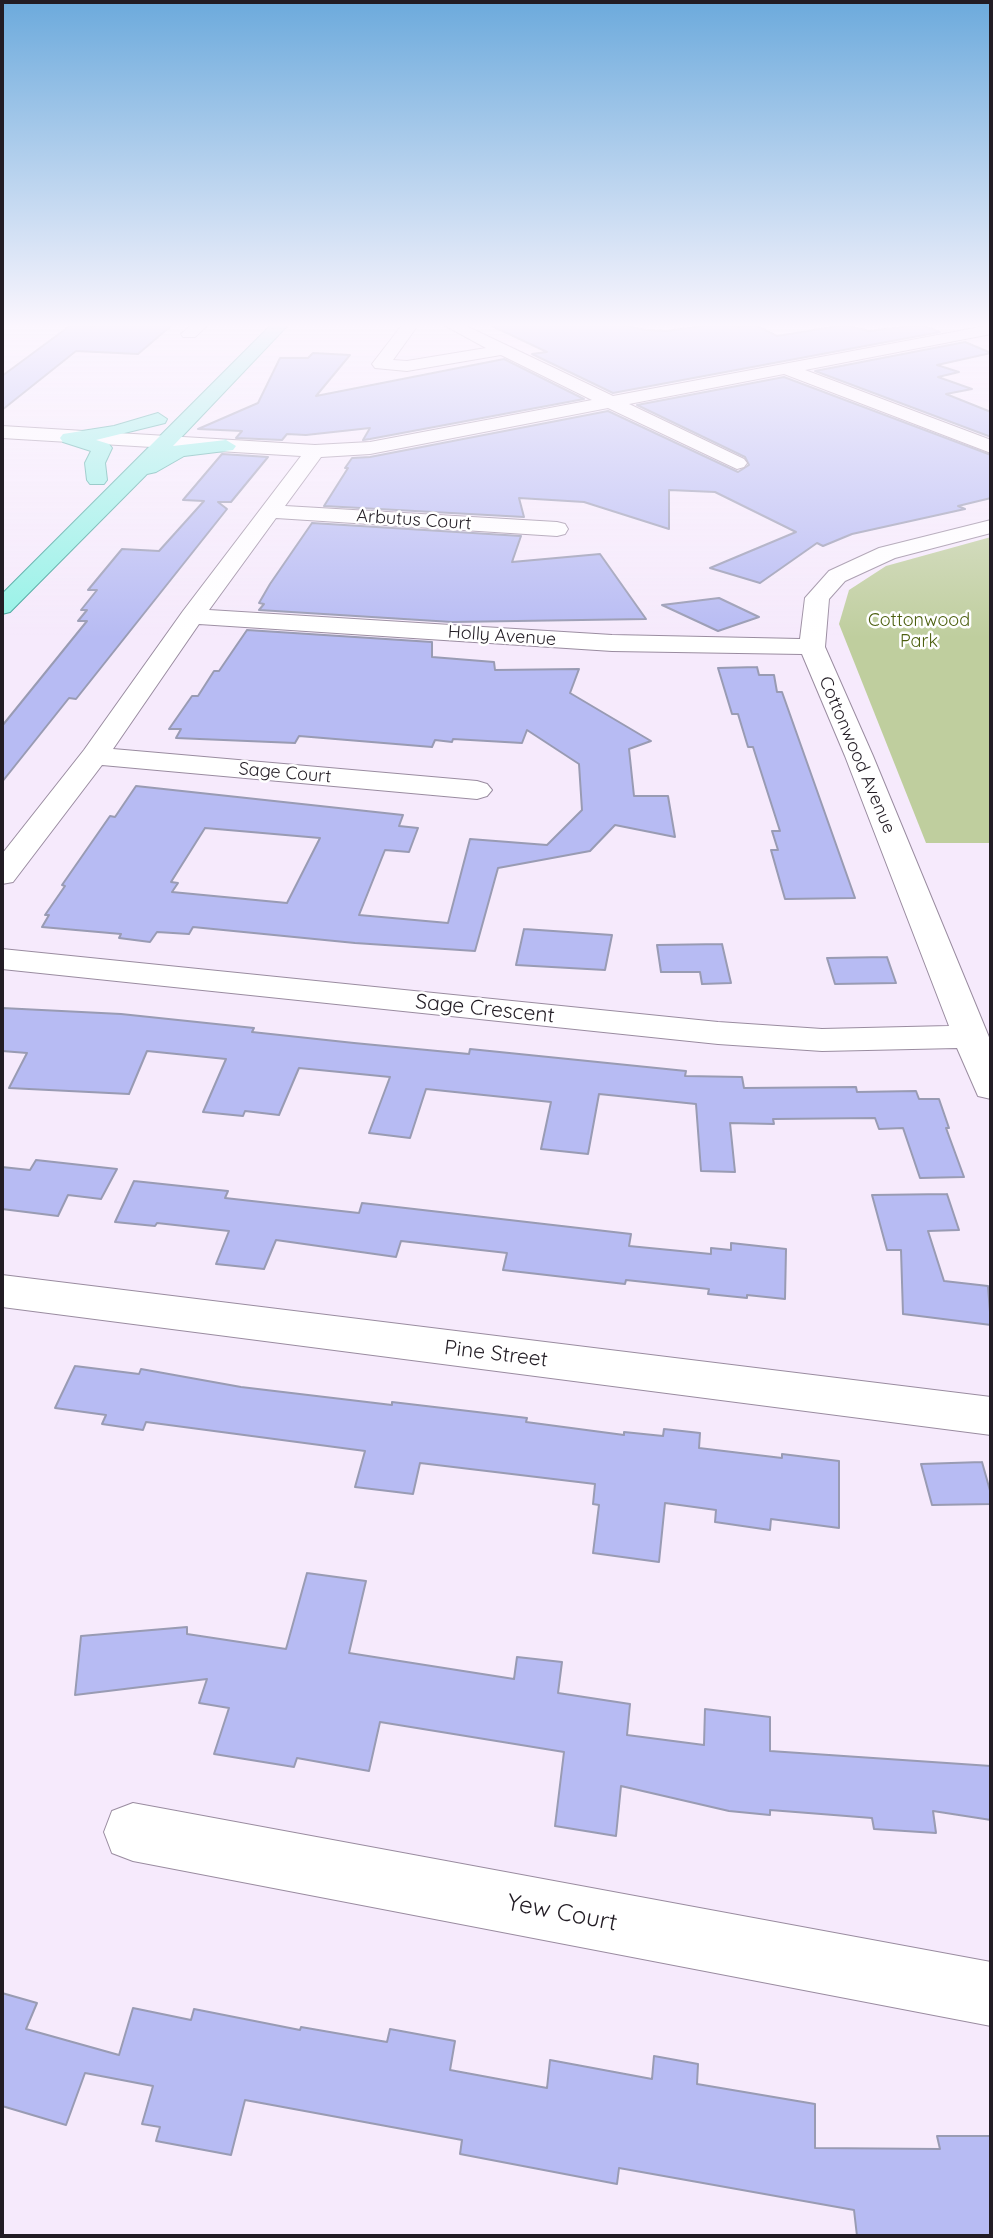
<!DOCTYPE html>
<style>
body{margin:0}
#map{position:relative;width:993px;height:2238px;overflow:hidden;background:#f6eafc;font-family:Quicksand,sans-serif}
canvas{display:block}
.frame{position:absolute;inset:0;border:4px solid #221c24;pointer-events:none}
</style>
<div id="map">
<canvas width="993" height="2238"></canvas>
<div class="frame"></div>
</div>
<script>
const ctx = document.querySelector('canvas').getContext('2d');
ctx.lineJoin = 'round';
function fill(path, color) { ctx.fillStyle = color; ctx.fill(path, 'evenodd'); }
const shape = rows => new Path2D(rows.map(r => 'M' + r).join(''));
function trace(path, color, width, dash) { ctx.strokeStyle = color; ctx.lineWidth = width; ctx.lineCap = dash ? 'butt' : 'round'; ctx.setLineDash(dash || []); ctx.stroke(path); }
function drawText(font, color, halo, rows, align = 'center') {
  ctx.font = font + ' Quicksand,sans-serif'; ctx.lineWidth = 5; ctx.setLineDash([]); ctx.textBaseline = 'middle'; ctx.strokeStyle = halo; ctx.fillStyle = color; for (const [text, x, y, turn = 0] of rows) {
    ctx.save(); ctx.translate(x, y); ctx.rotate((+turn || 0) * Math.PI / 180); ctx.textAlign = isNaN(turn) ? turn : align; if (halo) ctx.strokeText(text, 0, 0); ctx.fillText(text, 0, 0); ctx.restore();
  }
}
const green = shape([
 [991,537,991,843,926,843,839,624,849,590,886,566]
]);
const building = shape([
 [71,325,89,325,91,327,95,325,172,325,138,354,76,351,2,410,2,376,71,325],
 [490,325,622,325,646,330,667,331,711,325,731,325,738,327,755,325,777,336,845,325,869,331,921,325,940,332,613,393,532,354,547,352,490,325],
 [965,342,991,353,937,365,959,372,938,377,972,389,946,394,991,412,991,437,815,371,965,342],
 [313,353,350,355,316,396,504,359,584,399,370,439,363,440,370,428,306,435,287,434,282,440,236,438,242,431,198,429,258,403,280,358,308,358,313,353],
 [784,377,991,455,991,498,958,506,965,509,852,534,823,546,817,543,760,583,710,568,796,532,715,492,669,490,669,529,584,502,519,498,524,517,324,506,348,468,345,468,352,458,370,457,608,411,738,472,749,465,745,457,637,405,784,377],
 [222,454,268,457,231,502,218,502,227,509,76,699,69,698,2,782,2,726,87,621,78,621,87,610,81,610,97,590,88,590,122,549,159,551,204,501,183,500,222,454],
 [312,523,521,536,512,562,600,554,646,619,452,622,259,610,264,604,259,603,270,584,312,523],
 [719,598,759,617,718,631,662,605,719,598],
 [247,630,432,642,432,657,494,662,495,670,579,669,570,693,651,741,629,749,634,796,668,796,675,837,615,825,590,851,498,868,475,951,355,943,193,927,189,934,157,932,150,942,119,938,121,934,42,927,49,915,45,915,65,886,62,885,110,816,115,817,136,786,403,815,399,826,418,828,409,852,385,850,359,915,448,923,470,839,547,845,582,810,579,764,527,730,522,743,453,739,452,742,435,740,432,747,299,736,295,743,176,738,181,729,169,729,192,696,198,696,214,671,219,671,247,630],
 [205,828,320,838,287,903,172,892,178,883,171,882,205,828],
 [757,667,759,675,774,675,777,692,782,692,855,898,785,899,771,850,778,850,772,831,780,831,753,747,748,747,738,714,732,714,718,668,757,667],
 [524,929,612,935,605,970,516,965,524,929],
 [722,944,731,983,702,984,700,972,661,972,657,945,722,944],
 [887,957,896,983,835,984,827,958,887,957],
 [2,1008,121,1014,254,1028,252,1032,354,1043,469,1054,470,1049,686,1071,685,1076,742,1077,744,1088,856,1087,857,1092,916,1091,919,1099,939,1099,949,1128,946,1128,964,1177,920,1178,903,1128,879,1129,875,1118,773,1119,774,1124,730,1123,735,1172,701,1171,696,1104,599,1094,588,1154,541,1149,551,1102,426,1089,410,1138,369,1133,390,1077,299,1068,279,1115,245,1111,243,1116,203,1112,226,1059,147,1051,129,1094,9,1088,27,1053,2,1051,2,1008],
 [36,1160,117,1169,101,1199,68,1195,58,1216,2,1209,2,1167,30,1170,36,1160],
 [134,1181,228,1191,225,1198,359,1213,362,1203,631,1234,629,1246,711,1254,711,1248,731,1250,731,1243,786,1249,785,1299,747,1295,747,1298,708,1294,709,1289,626,1280,625,1284,503,1270,507,1253,401,1241,396,1257,276,1240,264,1269,216,1264,229,1231,157,1223,155,1226,115,1222,134,1181],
 [947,1194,959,1230,928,1231,944,1281,988,1286,991,1325,903,1314,901,1250,887,1250,872,1195,947,1194],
 [75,1366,139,1374,141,1369,241,1387,392,1405,392,1402,477,1412,527,1418,526,1422,624,1435,624,1432,663,1436,664,1429,700,1433,699,1448,782,1458,782,1454,839,1461,839,1528,771,1519,770,1530,715,1522,716,1510,665,1503,659,1562,593,1553,599,1505,593,1504,595,1484,420,1463,413,1494,355,1487,365,1451,146,1422,143,1430,102,1424,106,1415,55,1408,75,1366],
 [982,1462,991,1494,991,1504,932,1505,921,1464,982,1462],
 [307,1573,366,1581,349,1653,514,1679,517,1657,562,1662,558,1693,630,1704,627,1735,704,1745,705,1709,770,1717,770,1751,991,1766,991,1820,933,1811,936,1833,874,1829,872,1818,770,1810,770,1815,729,1811,621,1786,616,1836,555,1826,564,1752,380,1722,369,1771,297,1758,294,1767,214,1754,229,1708,199,1703,207,1679,75,1695,81,1636,187,1627,187,1634,286,1649,307,1573],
 [2,1993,37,2003,26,2029,119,2055,133,2008,191,2020,194,2009,300,2030,301,2027,387,2042,390,2029,455,2041,450,2070,547,2088,550,2060,652,2079,654,2056,698,2064,697,2084,815,2104,815,2148,940,2149,937,2136,991,2136,991,2236,857,2236,854,2210,619,2168,617,2184,460,2154,462,2140,245,2100,231,2155,156,2141,160,2127,142,2124,153,2086,85,2073,66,2125,2,2106,2,1993]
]);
const minor = shape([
 [191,325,208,325,195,337,183,337,181,334,191,325],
 [402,325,418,325,393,360,407,361,486,348,444,325,464,325,613,396,991,325,991,334,805,370,991,440,991,453,784,374,629,404,744,459,747,463,744,467,737,469,608,408,370,454,321,457,285,506,557,522,565,524,568,529,565,534,557,536,276,518,209,610,612,635,800,639,805,598,829,571,879,548,991,520,991,533,895,558,845,581,829,599,825,647,873,756,991,1042,991,1099,978,1096,957,1048,822,1051,718,1044,2,969,2,949,718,1022,822,1029,949,1026,845,756,802,654,612,651,199,624,113,749,477,781,487,784,492,790,487,796,477,799,102,765,13,882,2,884,2,854,84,750,183,611,301,456,2,438,2,426,315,445,370,442,592,400,501,355,407,371,375,368,372,364,402,325],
 [2,1275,991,1397,991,1435,2,1307,2,1275],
 [133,1803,991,1962,991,2026,133,1861,112,1853,104,1832,112,1811,133,1803]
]);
const major = shape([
 [271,325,288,325,173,446,226,440,236,446,233,450,184,456,156,472,147,474,10,612,2,614,2,594,271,325],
 [158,413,167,419,165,423,96,440,109,444,112,448,105,463,107,480,104,484,90,484,87,480,85,463,91,451,63,442,60,438,63,434,114,426,158,413]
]);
const farStreetnames = [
 ["Arbutus Court",414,520,4],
 ["Holly Avenue",502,636,4],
 ["Cottonwood Avenue",857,755,67],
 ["Sage Court",285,773,5]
];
const farParknames = [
 ["Cottonwood",919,621],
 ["Park",919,642]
];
const streetNames = [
 ["Sage Crescent",485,1009,6],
 ["Pine Street",496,1354,7]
];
const nearStreetnames = [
 ["Yew Court",562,1913,11]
];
fill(green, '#bfce9e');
fill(building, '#b7bbf3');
trace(building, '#999bb3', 2);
trace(minor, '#9a8ca0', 2);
trace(major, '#3da298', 2);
fill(minor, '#fff');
fill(major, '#93f2e6');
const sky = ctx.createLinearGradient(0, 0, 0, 638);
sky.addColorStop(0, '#6caadc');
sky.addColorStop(0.51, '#fbf6fe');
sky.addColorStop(1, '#fbf6fe00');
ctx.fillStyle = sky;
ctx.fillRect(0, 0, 993, 638);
drawText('18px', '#221c24', '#fff', farStreetnames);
drawText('18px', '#4d6010', '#fff', farParknames);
drawText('21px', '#221c24', '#fff', streetNames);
drawText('24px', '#221c24', '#fff', nearStreetnames);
</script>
